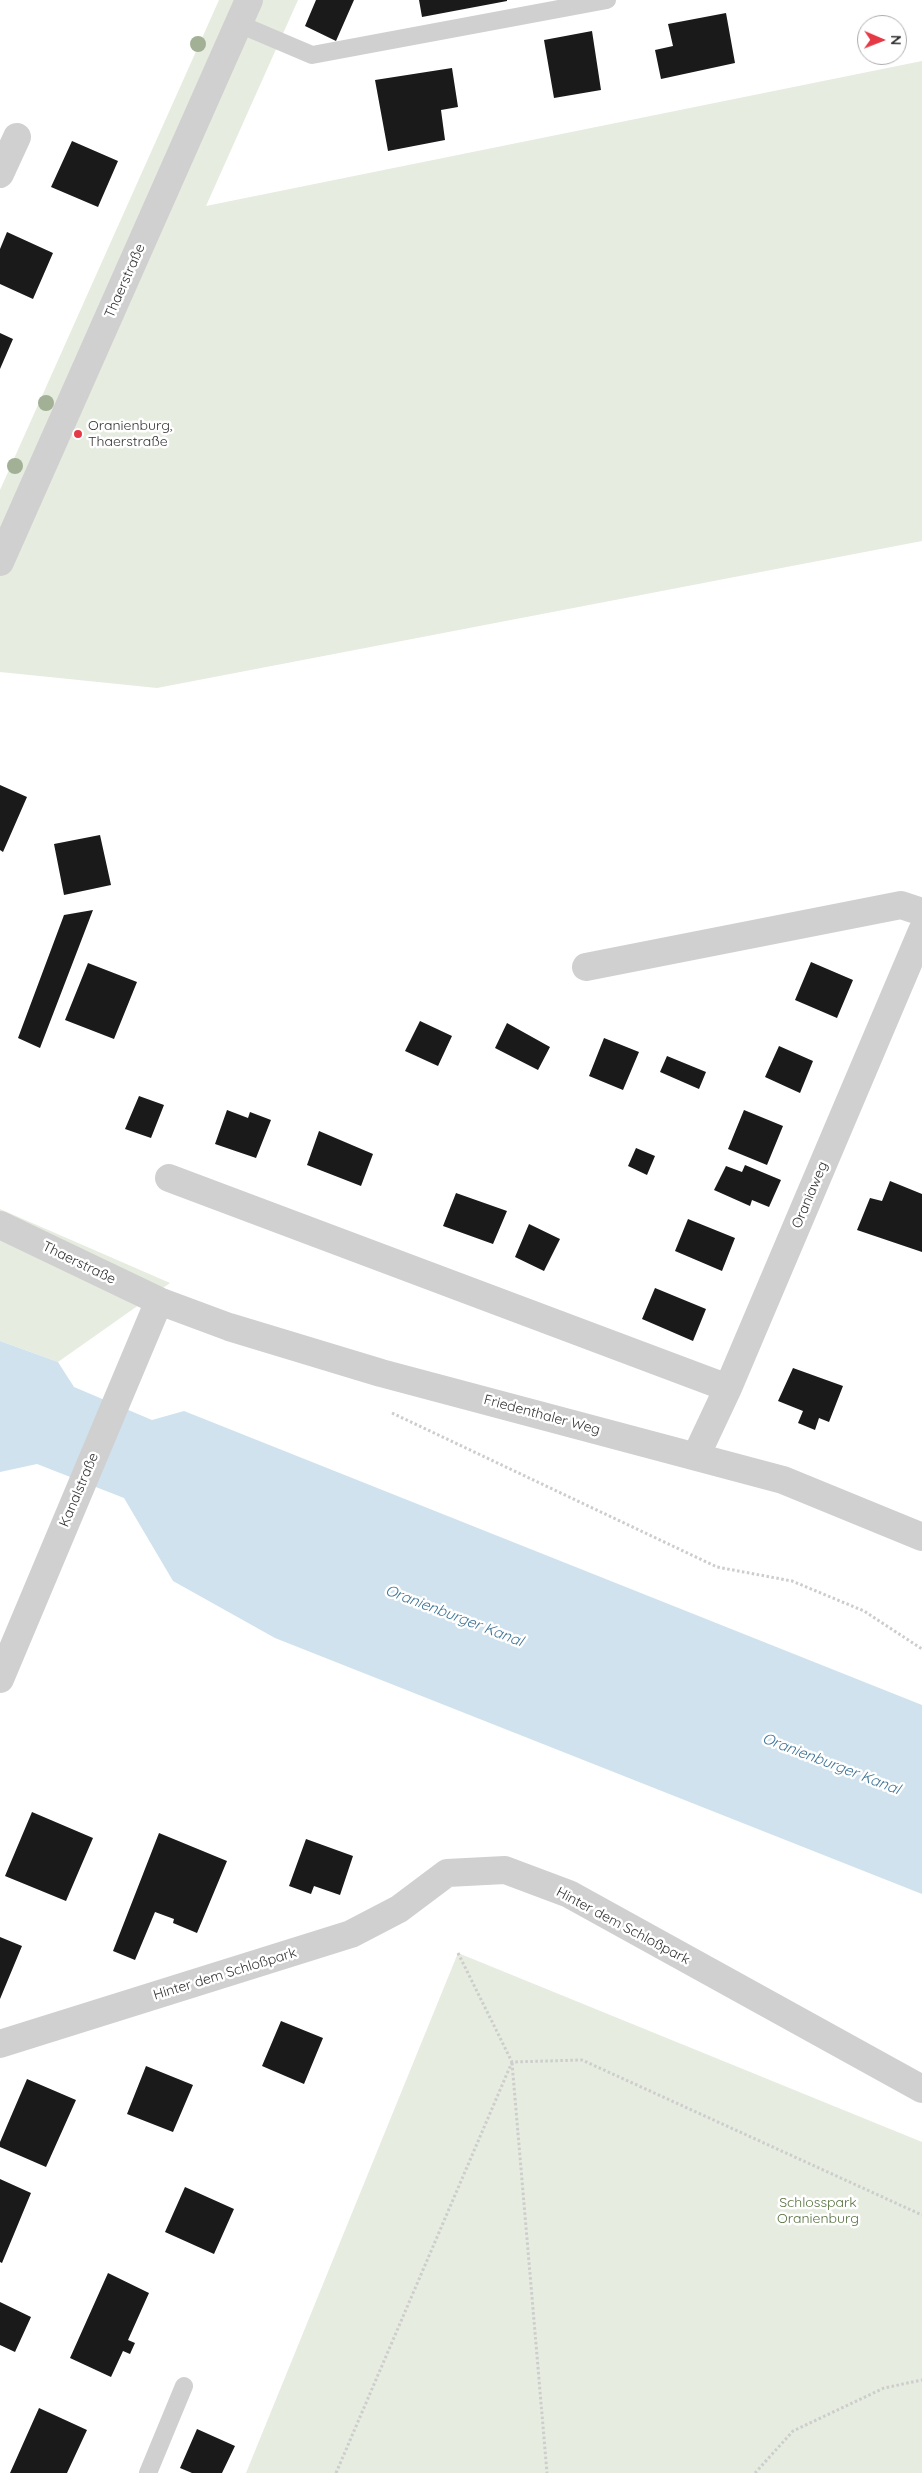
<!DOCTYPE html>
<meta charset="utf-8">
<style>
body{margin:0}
#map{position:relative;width:922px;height:2473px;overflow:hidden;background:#fff;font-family:Quicksand,sans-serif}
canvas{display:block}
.north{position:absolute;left:857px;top:15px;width:50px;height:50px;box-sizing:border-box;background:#fff;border:1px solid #adadad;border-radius:50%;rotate:91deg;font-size:14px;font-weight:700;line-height:20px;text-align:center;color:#333}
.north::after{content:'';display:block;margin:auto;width:18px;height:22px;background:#e63946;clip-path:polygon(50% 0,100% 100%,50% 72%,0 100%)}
</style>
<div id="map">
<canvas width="922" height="2473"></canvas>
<div class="north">N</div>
</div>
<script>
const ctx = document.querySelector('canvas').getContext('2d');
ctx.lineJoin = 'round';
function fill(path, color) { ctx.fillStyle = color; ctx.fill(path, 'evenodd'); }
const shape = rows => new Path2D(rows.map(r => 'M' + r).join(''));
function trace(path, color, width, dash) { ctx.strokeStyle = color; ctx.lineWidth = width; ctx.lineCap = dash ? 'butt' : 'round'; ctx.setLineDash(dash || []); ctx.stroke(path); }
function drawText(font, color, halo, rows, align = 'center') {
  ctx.font = font + ' Quicksand,sans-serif'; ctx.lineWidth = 5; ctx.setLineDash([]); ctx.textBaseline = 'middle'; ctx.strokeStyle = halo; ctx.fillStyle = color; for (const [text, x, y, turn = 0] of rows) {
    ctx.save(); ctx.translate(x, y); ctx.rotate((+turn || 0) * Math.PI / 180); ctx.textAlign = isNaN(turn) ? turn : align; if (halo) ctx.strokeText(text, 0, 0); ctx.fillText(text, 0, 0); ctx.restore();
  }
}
const green = shape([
 [219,0,298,0,206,206,922,61,922,541,157,688,0,672,0,490],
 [0,1209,170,1283,58,1362,0,1341],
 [458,1953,922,2142,922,2473,246,2473]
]);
const water = shape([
 [0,1341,58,1362,74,1387,152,1420,184,1411,922,1705,922,1894,275,1638,173,1581,124,1498,37,1464,0,1472]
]);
const building = shape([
 [316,0,354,0,336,41,305,26],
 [419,0,507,0,507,1,422,17],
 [726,13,735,63,661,79,655,50,673,46,668,24],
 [592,31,601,90,554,98,544,40],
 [452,68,458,107,441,110,445,140,388,151,375,80],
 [72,141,118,161,98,207,51,187],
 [7,232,53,253,33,299,0,284,0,249],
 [0,333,13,339,0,369],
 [0,785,27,797,3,852,0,850],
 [100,835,111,885,64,895,54,844],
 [93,910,40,1048,18,1038,64,915],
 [811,962,853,980,837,1018,795,1000],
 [88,963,137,982,114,1039,65,1020],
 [420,1021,452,1036,438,1066,405,1051],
 [507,1023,550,1047,538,1070,495,1048],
 [604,1038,639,1052,623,1090,589,1076],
 [779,1046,813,1061,800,1093,765,1077],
 [667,1056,706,1072,699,1089,660,1072],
 [139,1096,164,1105,151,1138,125,1129],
 [227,1110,248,1118,250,1112,271,1120,256,1158,215,1144],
 [744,1110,783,1126,767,1165,728,1149],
 [319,1131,373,1154,361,1186,307,1165],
 [636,1148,655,1156,647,1175,628,1166],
 [745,1165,781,1180,769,1207,752,1200,750,1206,714,1190,726,1166,742,1172],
 [890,1181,922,1194,922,1252,857,1230,870,1198,882,1201],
 [456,1193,507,1211,493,1244,443,1226],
 [688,1219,735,1238,722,1271,675,1251],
 [529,1224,560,1239,544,1271,515,1257],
 [655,1288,706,1309,693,1341,642,1319],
 [793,1368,843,1386,829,1422,819,1418,815,1430,798,1423,803,1411,778,1401],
 [32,1812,93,1838,66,1901,5,1876],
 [159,1833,227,1861,197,1933,173,1923,174,1919,155,1912,135,1960,113,1951],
 [306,1839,353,1856,340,1895,314,1886,311,1894,289,1886],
 [0,1937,22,1946,0,1999],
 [281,2021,323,2038,304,2084,262,2066],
 [146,2066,193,2085,173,2132,127,2114],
 [27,2079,76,2100,46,2167,0,2147,0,2142],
 [0,2179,31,2193,2,2263,0,2262],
 [185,2187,234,2209,214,2254,165,2232],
 [108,2273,149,2293,128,2340,135,2343,130,2354,123,2351,111,2377,70,2358],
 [0,2302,31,2317,15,2352,0,2345],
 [39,2408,87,2430,67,2473,10,2473],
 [197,2429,235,2446,222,2473,192,2473,180,2468]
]);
const path = shape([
 [392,1413,717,1567,792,1581,864,1611,922,1649],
 [458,1953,512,2062,582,2060,922,2215],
 [512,2063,547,2473],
 [336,2473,512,2062],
 [755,2473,793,2431,884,2388,922,2380]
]);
const lane = shape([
 [239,24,312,55,607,0],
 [148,2473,184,2386]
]);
const street = shape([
 [0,174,17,137],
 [0,562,249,0],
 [586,967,901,905,922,912],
 [169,1178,728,1388],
 [0,1225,159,1301,229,1327,381,1373,783,1480,922,1537],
 [696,1456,728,1388,922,931],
 [0,1679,159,1301],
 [0,2044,351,1934,399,1909,447,1873,505,1870,569,1894,922,2089]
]);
const trees = [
 [198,44],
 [46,403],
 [15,466]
];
const markers = [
 [78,434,5,"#e63946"]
];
const streetNames = [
 ["Thaerstraße",125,281,-66],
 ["Oraniaweg",810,1195,-67],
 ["Thaerstraße",79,1263,26],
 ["Friedenthaler Weg",542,1415,15],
 ["Kanalstraße",79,1490,-67],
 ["Hinter dem Schloßpark",623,1926,28],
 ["Hinter dem Schloßpark",225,1974,-17]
];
const poiNames = [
 ["Oranienburg,",88,426],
 ["Thaerstraße",88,442]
];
const parkNames = [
 ["Schlosspark",818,2203],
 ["Oranienburg",818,2219]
];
const waterNames = [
 ["Oranienburger Kanal",454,1616,21],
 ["Oranienburger Kanal",831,1764,21]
];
fill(green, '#e6ecdf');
fill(water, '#cfe2ee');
fill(building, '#1a1a1a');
trace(path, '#cdcdcd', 3, [2.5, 2.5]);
trace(lane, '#d0d0d0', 18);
trace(street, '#d0d0d0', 28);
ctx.fillStyle = '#a2b095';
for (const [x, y] of trees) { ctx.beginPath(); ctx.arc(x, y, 8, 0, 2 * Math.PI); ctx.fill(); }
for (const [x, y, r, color] of markers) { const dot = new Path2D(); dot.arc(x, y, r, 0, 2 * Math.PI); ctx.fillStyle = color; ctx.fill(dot); trace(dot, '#fff', 2); }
drawText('14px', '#333', '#fff', streetNames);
drawText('14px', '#333', '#fff', poiNames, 'left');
drawText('14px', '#56703f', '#fff', parkNames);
drawText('italic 15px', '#3f7597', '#fff', waterNames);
</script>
